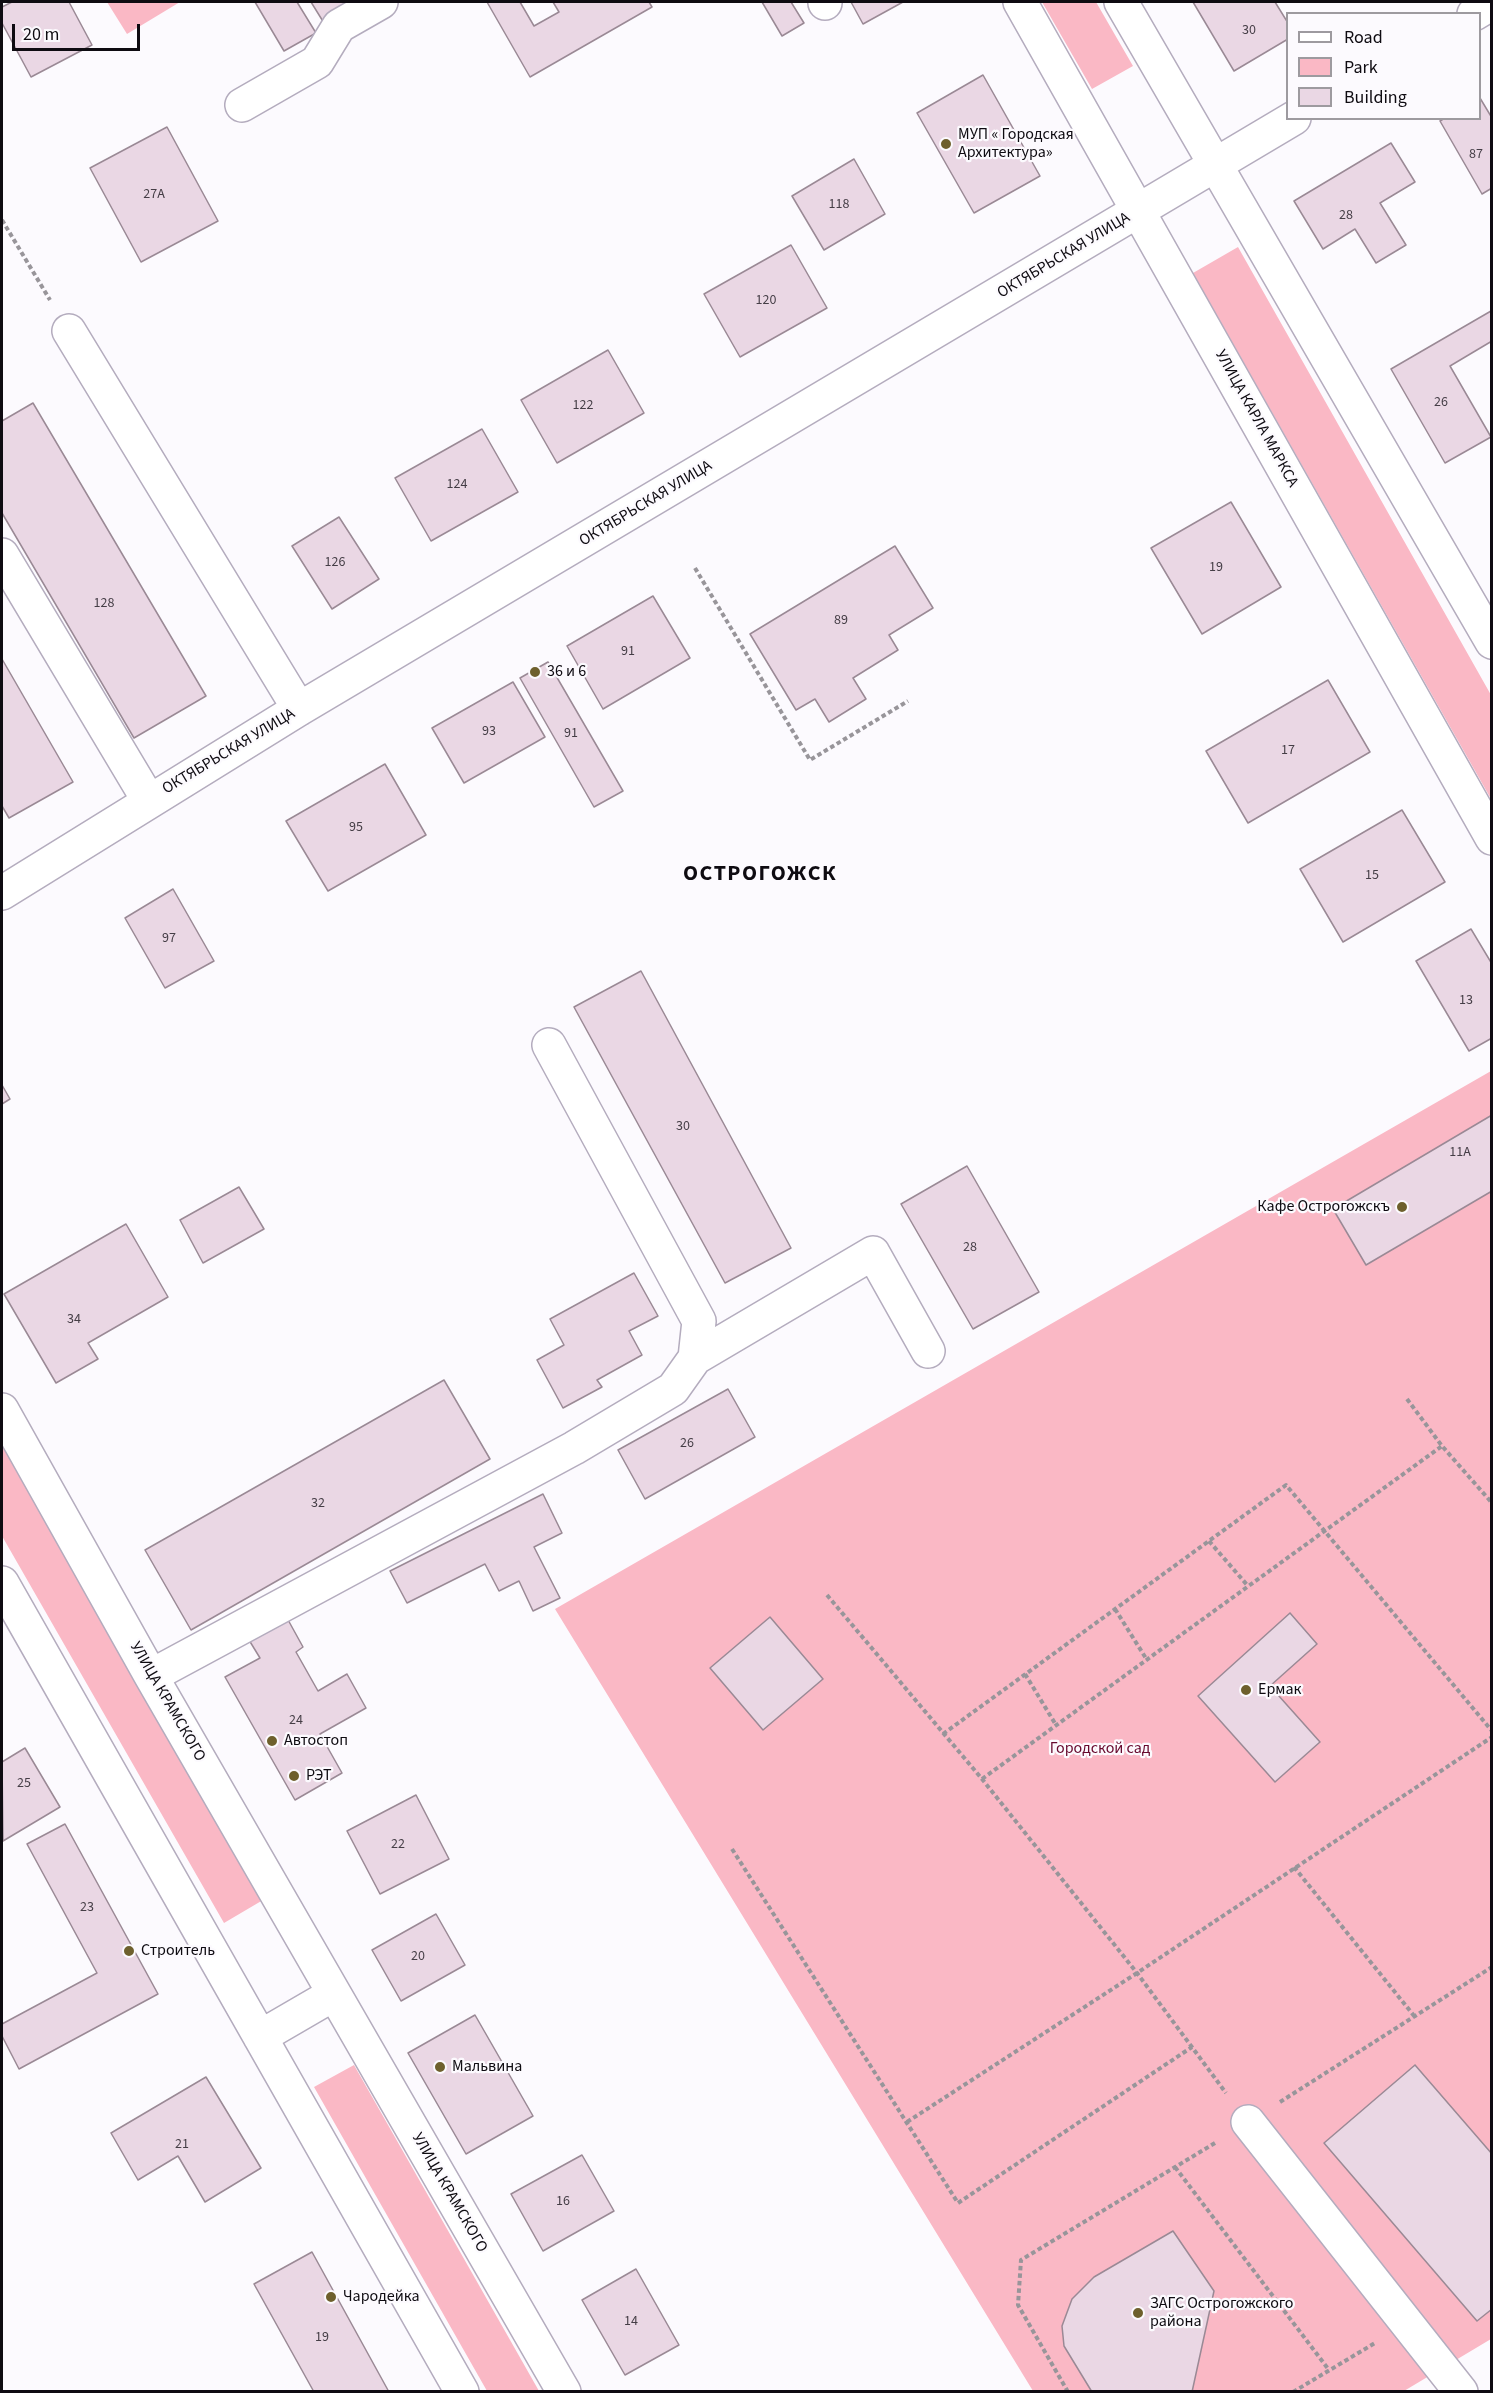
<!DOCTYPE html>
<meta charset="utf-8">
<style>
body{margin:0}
#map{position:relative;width:1493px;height:2393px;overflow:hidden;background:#fcfafe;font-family:"Source Sans 3",sans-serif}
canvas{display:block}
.frame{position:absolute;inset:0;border:3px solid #0e0b11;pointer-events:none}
.legend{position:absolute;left:1286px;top:12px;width:195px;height:108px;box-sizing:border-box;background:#fcfafe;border:2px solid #9d9a9f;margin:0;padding:8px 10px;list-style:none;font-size:18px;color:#0e0b11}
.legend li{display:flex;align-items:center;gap:12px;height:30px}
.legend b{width:30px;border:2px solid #9d9a9f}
.scale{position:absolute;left:12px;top:24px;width:128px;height:27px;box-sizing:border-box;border:3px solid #0e0b11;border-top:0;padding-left:8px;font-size:18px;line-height:21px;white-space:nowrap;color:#0e0b11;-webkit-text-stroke:4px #fcfafe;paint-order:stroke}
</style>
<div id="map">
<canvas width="1493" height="2393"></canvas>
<div class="frame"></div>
<ul class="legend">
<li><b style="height:8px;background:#fff"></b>Road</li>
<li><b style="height:16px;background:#fab8c5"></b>Park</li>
<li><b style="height:16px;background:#ead7e4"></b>Building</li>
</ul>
<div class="scale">20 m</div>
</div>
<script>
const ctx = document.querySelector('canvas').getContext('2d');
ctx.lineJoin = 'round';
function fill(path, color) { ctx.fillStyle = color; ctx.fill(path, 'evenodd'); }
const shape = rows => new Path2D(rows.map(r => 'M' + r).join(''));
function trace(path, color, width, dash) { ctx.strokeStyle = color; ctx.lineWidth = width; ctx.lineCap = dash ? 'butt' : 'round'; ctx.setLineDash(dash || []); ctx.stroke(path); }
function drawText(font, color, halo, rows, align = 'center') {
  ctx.font = font + ' "Source Sans 3",sans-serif'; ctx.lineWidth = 4.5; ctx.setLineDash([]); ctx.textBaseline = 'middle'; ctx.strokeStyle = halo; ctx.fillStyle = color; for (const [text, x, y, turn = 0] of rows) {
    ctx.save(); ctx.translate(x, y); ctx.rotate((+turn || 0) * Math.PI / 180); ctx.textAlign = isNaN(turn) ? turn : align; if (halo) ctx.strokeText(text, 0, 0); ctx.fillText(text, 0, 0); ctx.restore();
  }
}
const green = shape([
 [107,2,180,2,127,34],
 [1042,2,1096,2,1133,66,1092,89],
 [1238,247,1491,695,1491,799,1193,273],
 [1491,1071,1491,2339,1404,2391,1033,2391,555,1609],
 [2,1445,263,1900,224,1923,2,1536],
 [354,2065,539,2391,487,2391,314,2087]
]);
const building = shape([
 [12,2,69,2,92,45,31,77,2,23,2,7,12,2],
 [255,2,297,2,316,33,284,51,255,2],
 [311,2,361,2,324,23,311,2],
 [487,2,520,2,534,26,559,12,553,2,649,2,652,7,530,77,487,2],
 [762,2,791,2,804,23,782,36,762,2],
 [851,2,903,2,863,24,851,2],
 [1193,2,1275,2,1288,23,1288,39,1234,71,1193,2],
 [983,75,1040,176,974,213,917,113,983,75],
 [1480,98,1492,118,1492,188,1482,194,1440,121,1445,118,1480,118,1480,98],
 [167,127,218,221,141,262,90,168,167,127],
 [1391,143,1415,182,1380,203,1406,245,1376,263,1355,229,1323,249,1294,201,1391,143],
 [854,159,885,214,824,250,792,196,854,159],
 [791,245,827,308,740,357,704,294,791,245],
 [1491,311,1492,341,1450,366,1491,437,1445,463,1391,369,1491,311],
 [608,350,644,413,557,463,521,400,608,350],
 [33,403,206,696,134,738,2,513,2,421,33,403],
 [482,429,518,492,431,541,395,478,482,429],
 [1231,502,1281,587,1202,634,1151,548,1231,502],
 [339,517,379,579,332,609,292,546,339,517],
 [895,546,933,608,889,635,898,650,853,678,866,699,829,722,815,699,796,710,750,634,895,546],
 [653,596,690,658,603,709,567,646,653,596],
 [2,659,73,782,9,818,2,806,2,659],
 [548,662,623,791,594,807,520,678,548,662],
 [1328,680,1370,752,1248,823,1206,751,1328,680],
 [513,682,545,737,464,783,432,728,513,682],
 [385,764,426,835,328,891,286,821,385,764],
 [1402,810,1445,882,1343,942,1300,869,1402,810],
 [173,889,214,961,165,988,125,918,173,889],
 [1471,929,1492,964,1492,1038,1469,1051,1416,961,1471,929],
 [641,971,791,1248,725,1283,574,1007,641,971],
 [2,1085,10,1099,2,1104,2,1085],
 [1492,1115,1492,1191,1366,1265,1333,1209,1492,1115],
 [967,1166,1039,1292,973,1329,901,1204,967,1166],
 [239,1187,264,1229,203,1263,180,1220,239,1187],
 [126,1224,168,1297,88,1343,98,1359,56,1383,4,1294,126,1224],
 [634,1273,658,1316,629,1331,642,1355,597,1380,602,1387,563,1408,537,1360,564,1345,550,1319,634,1273],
 [444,1380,490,1459,191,1630,145,1550,444,1380],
 [728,1389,755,1437,645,1499,618,1450,728,1389],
 [543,1494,562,1533,534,1547,560,1598,533,1611,519,1581,499,1591,485,1564,407,1603,390,1571,543,1494],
 [1290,1613,1317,1644,1270,1686,1320,1742,1275,1782,1198,1696,1290,1613],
 [770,1617,823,1679,763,1730,710,1668,770,1617],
 [287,1618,303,1647,296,1652,318,1691,347,1674,366,1708,320,1734,342,1773,295,1800,225,1677,260,1658,249,1640,287,1618],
 [25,1748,60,1807,3,1841,2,1762,25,1748],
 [416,1795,449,1859,380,1894,347,1831,416,1795],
 [65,1824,158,1994,19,2069,2,2036,2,2024,97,1973,27,1844,65,1824],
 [436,1914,465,1965,401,2001,372,1950,436,1914],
 [475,2015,533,2116,466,2154,408,2053,475,2015],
 [1415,2065,1492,2154,1492,2309,1477,2321,1324,2143,1415,2065],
 [206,2077,261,2168,205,2202,178,2156,138,2180,111,2133,206,2077],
 [582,2155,614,2211,543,2251,511,2194,582,2155],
 [1173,2231,1214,2291,1192,2392,1092,2392,1064,2346,1062,2326,1072,2299,1094,2277,1173,2231],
 [312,2252,389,2392,314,2392,254,2284,312,2252],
 [636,2269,679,2345,625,2375,582,2300,636,2269]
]);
const path = shape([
 [2,220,50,300],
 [695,568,810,760,908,701],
 [1407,1399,1442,1446,1492,1503],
 [1209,1541,1248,1586],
 [827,1595,982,1779,1137,1973,1226,2093],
 [1115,1609,1147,1660],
 [1025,1674,1056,1725],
 [943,1734,1286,1485,1492,1731],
 [982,1779,1442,1446],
 [732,1849,958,2203,1192,2047],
 [1294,1867,1415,2017],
 [1280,2102,1492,1967],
 [907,2122,1137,1973,1492,1737],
 [1175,2167,1329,2370],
 [1068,2392,1018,2305,1021,2260,1215,2143],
 [1293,2392,1375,2343]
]);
const minor = shape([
 [825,2,825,3],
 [1474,14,1492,3],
 [242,105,317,62,339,26,381,2],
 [69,331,299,709],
 [2,555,149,801],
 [2,893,299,709,1294,118],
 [695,1358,873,1253,928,1351],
 [2,1410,151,1676,564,2392],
 [2,1583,462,2392],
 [151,1676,574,1448,673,1389,695,1358,699,1321,549,1045],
 [260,2037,334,1994],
 [1248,2122,1461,2392]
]);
const major = shape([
 [1020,2,1492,838],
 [1121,2,1492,642]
]);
const markers = [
 [946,144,6,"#6e602d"],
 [535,672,6,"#6e602d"],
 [1402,1207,6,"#6e602d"],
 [1246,1690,6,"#6e602d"],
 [272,1741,6,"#6e602d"],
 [294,1776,6,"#6e602d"],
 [129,1951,6,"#6e602d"],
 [440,2067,6,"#6e602d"],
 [331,2297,6,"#6e602d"],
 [1138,2313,6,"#6e602d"]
];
const numberNames = [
 ["30",1249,31],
 ["87",1476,155],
 ["27А",154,195],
 ["118",839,205],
 ["28",1346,216],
 ["120",766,301],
 ["26",1441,403],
 ["122",583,406],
 ["124",457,485],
 ["126",335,563],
 ["19",1216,568],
 ["128",104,604],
 ["89",841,621],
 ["91",628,652],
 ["93",489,732],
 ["91",571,734],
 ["17",1288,751],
 ["95",356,828],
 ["15",1372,876],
 ["97",169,939],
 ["13",1466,1001],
 ["30",683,1127],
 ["11А",1460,1153],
 ["28",970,1248],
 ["34",74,1320],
 ["26",687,1444],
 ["32",318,1504],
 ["24",296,1721],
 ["25",24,1784],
 ["22",398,1845],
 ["23",87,1908],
 ["20",418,1957],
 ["21",182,2145],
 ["16",563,2202],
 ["14",631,2322],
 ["19",322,2338]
];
const poiNames = [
 ["МУП « Городская",958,135],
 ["Архитектура»",958,153],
 ["36 и 6",547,672],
 ["Кафе Острогожскъ",1390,1207,"right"],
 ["Ермак",1258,1690],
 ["Автостоп",284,1741],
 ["РЭТ",306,1776],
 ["Строитель",141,1951],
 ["Мальвина",452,2067],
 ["Чародейка",343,2297],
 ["ЗАГС Острогожского",1150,2304],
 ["района",1150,2322]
];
const streetNames = [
 ["ОКТЯБРЬСКАЯ УЛИЦА",1064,256,-31],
 ["УЛИЦА КАРЛА МАРКСА",1256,419,61],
 ["ОКТЯБРЬСКАЯ УЛИЦА",646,504,-31],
 ["ОКТЯБРЬСКАЯ УЛИЦА",229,752,-31],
 ["УЛИЦА КРАМСКОГО",167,1702,60],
 ["УЛИЦА КРАМСКОГО",449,2193,60]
];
const parkNames = [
 ["Городской сад",1100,1749]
];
const districtNames = [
 ["ОСТРОГОЖСК",760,875]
];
fill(green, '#fab8c5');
fill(building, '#ead7e4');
trace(building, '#9a8995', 1.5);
trace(minor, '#b4acbe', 36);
trace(major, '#b4acbe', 36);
trace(path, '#98959a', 4, [4.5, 3]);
trace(minor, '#fff', 33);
trace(major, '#fff', 33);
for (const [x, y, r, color] of markers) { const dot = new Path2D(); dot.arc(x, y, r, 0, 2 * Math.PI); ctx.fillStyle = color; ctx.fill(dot); trace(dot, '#fcfafe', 2); }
drawText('14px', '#453e46', null, numberNames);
drawText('16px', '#0e0b11', '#fcfafe', poiNames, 'left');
drawText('16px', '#0e0b11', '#fcfafe', streetNames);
drawText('16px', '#67082d', '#fcfafe', parkNames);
ctx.letterSpacing = '1.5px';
drawText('bold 22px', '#0e0b11', '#fcfafe', districtNames);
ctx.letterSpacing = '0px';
</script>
